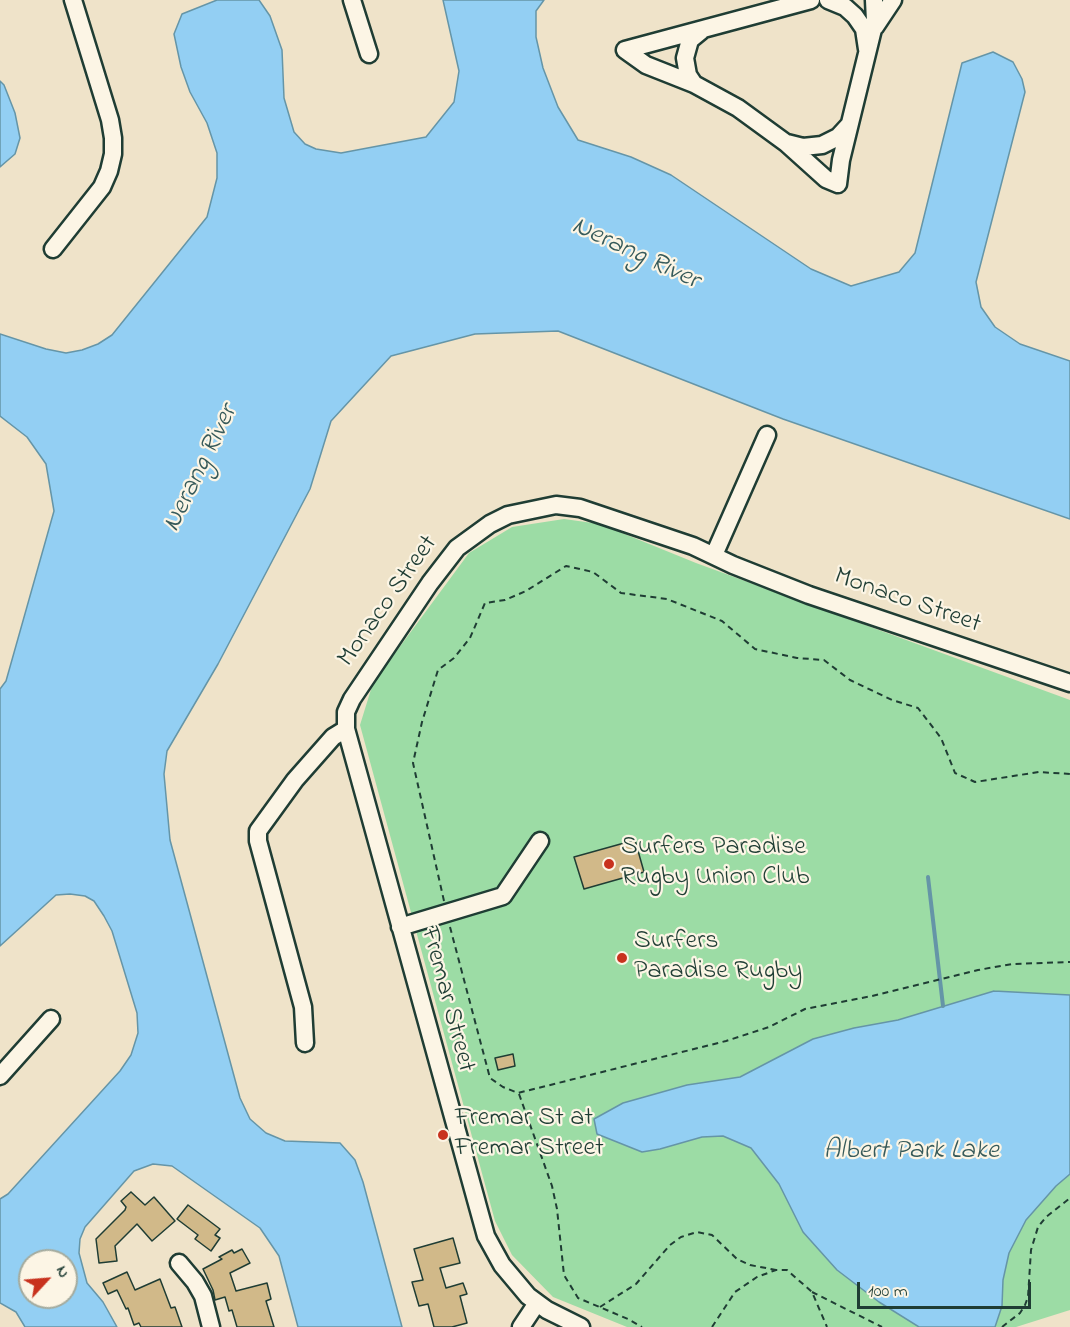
<!DOCTYPE html>
<style>
body{margin:0}
#map{position:relative;width:1070px;height:1327px;overflow:hidden;background:#efe3c9;font-family:"Indie Flower",sans-serif}
canvas{display:block}
.north{position:absolute;left:18px;top:1249px;width:60px;height:60px;box-sizing:border-box;background:#fcf5e5;border:2px solid #a4ab9e;border-radius:50%;rotate:64deg;font-size:16px;font-weight:700;line-height:24px;text-align:center;color:#1f3d34}
.north::after{content:'';display:block;margin:auto;width:21px;height:27px;background:#c8321e;clip-path:polygon(50% 0,100% 100%,50% 72%,0 100%)}
.scale{position:absolute;left:857px;top:1282px;width:174px;height:27px;box-sizing:border-box;border:3px solid #1f3d34;border-top:0;padding-left:8px;font-size:18px;line-height:21px;white-space:nowrap;color:#1f3d34;-webkit-text-stroke:4px #fcf5e5;paint-order:stroke}
</style>
<div id="map">
<canvas width="1070" height="1327"></canvas>
<div class="north">N</div>
<div class="scale">100 m</div>
</div>
<script>
const ctx = document.querySelector('canvas').getContext('2d');
ctx.lineJoin = 'round';
function fill(path, color) { ctx.fillStyle = color; ctx.fill(path, 'evenodd'); }
const shape = rows => new Path2D(rows.map(r => 'M' + r).join(''));
function trace(path, color, width, dash) { ctx.strokeStyle = color; ctx.lineWidth = width; ctx.lineCap = dash ? 'butt' : 'round'; ctx.setLineDash(dash || []); ctx.stroke(path); }
function drawText(font, color, halo, rows, align = 'center') {
  ctx.font = font + ' "Indie Flower",sans-serif'; ctx.lineWidth = 4.5; ctx.setLineDash([]); ctx.textBaseline = 'middle'; ctx.strokeStyle = halo; ctx.fillStyle = color; for (const [text, x, y, turn = 0] of rows) {
    ctx.save(); ctx.translate(x, y); ctx.rotate((+turn || 0) * Math.PI / 180); ctx.textAlign = isNaN(turn) ? turn : align; if (halo) ctx.strokeText(text, 0, 0); ctx.fillText(text, 0, 0); ctx.restore();
  }
}
const green = shape([
 [564,519,600,524,696,563,1070,700,1070,1310,1016,1327,627,1327,553,1297,512,1255,495,1221,360,725,373,683,469,553,512,527]
]);
const water = shape([
 [217,0,259,0,270,16,282,50,284,98,294,132,305,144,316,149,341,153,426,137,454,102,459,71,443,0,544,0,536,11,536,37,543,68,558,107,578,140,631,157,671,175,811,269,851,286,899,272,915,253,962,63,993,52,1013,62,1022,79,1025,92,976,282,981,307,995,327,1020,344,1070,361,1070,519,783,419,558,331,475,334,391,356,331,421,310,489,218,664,167,751,164,774,170,840,240,1098,250,1119,266,1133,285,1141,340,1143,355,1160,363,1182,402,1327,298,1327,279,1256,260,1228,172,1166,153,1164,134,1171,85,1227,80,1239,79,1253,87,1283,103,1302,117,1327,25,1327,16,1312,0,1303,0,1199,8,1194,120,1071,131,1055,138,1033,137,1013,112,931,104,916,94,901,85,896,70,894,56,895,0,946,0,689,6,681,54,511,46,464,27,437,0,416,0,334,46,349,66,353,82,350,98,344,112,335,207,217,217,178,217,153,207,123,190,92,181,67,174,34,182,14,217,0],
 [30,1261,66,1261,66,1297,30,1297,30,1261],
 [0,81,4,85,15,113,20,138,15,154,0,167,0,81],
 [994,991,1070,995,1070,1174,1056,1186,1026,1220,1009,1253,1003,1280,1002,1306,995,1327,919,1327,879,1302,837,1270,803,1232,779,1184,751,1148,723,1136,702,1137,660,1149,642,1152,597,1134,594,1119,623,1103,687,1085,740,1077,813,1039,854,1028,898,1020,994,991]
]);
const stream = shape([
 [928,877,943,1006]
]);
const building = shape([
 [635,840,644,872,584,889,574,857,635,840],
 [513,1054,515,1066,498,1070,495,1058,513,1054],
 [131,1192,145,1205,154,1197,175,1221,152,1241,137,1224,115,1246,117,1261,99,1263,96,1239,125,1210,126,1207,121,1201,131,1192],
 [188,1205,220,1229,215,1235,220,1238,211,1251,195,1239,198,1235,177,1219,188,1205],
 [453,1238,460,1263,440,1268,446,1288,463,1283,467,1294,460,1296,467,1323,452,1327,434,1327,428,1304,419,1306,412,1282,423,1280,414,1249,453,1238],
 [242,1249,250,1263,230,1273,236,1291,267,1283,271,1299,266,1301,274,1327,237,1327,232,1310,229,1311,225,1297,215,1300,213,1290,203,1269,222,1259,219,1257,232,1250,234,1253,242,1249],
 [127,1272,135,1290,160,1279,171,1308,175,1307,182,1327,141,1327,139,1323,134,1325,128,1308,126,1309,117,1290,108,1294,103,1283,127,1272]
]);
const path = shape([
 [444,901,413,763,422,722,438,670,454,658,470,638,485,603,505,600,526,591,566,566,593,572,621,593,667,599,722,621,755,649,797,658,824,660,850,680,892,700,918,708,941,738,955,773,975,782,1039,772,1070,774],
 [450,927,490,1078,503,1087,518,1093,726,1041,769,1027,805,1009,872,996,978,970,1012,964,1070,962],
 [519,1094,552,1186,557,1209,564,1275,578,1298,628,1319,642,1327],
 [812,1292,882,1327],
 [600,1307,636,1284,670,1245,681,1237,697,1232,712,1235,737,1259,750,1265,776,1270],
 [712,1327,735,1292,757,1277,776,1270,787,1270,812,1292,827,1327],
 [1002,1327,1020,1313,1025,1305,1028,1297,1031,1250,1038,1227,1046,1217,1070,1198]
]);
const minor = shape([
 [352,0,369,54],
 [828,0,845,7,855,16,864,29,867,49],
 [875,27,893,0],
 [625,50,646,65,694,84,738,108,786,143,826,179,838,184,841,160,875,21,874,0],
 [625,50,811,0],
 [694,84,688,75,685,58,690,40,701,31],
 [787,143,803,147,822,145,838,137,849,125],
 [53,249,102,187,109,171,113,154,113,138,110,120,73,0],
 [714,555,767,435],
 [400,927,503,896,540,841],
 [305,1043,303,1007,258,841,258,831,295,780,333,737,346,729],
 [0,1076,51,1019],
 [179,1263,195,1282,203,1296,211,1327],
 [521,1327,537,1303],
 [581,1327,547,1310,528,1296,502,1265,486,1236,346,729,346,712,352,699,430,583,457,548,490,524,508,515,556,505,580,508,693,546,733,565,809,595,1070,683]
]);
const markers = [
 [609,864,6,"#c8321e"],
 [622,958,6,"#c8321e"],
 [443,1135,6,"#c8321e"]
];
const streetNames = [
 ["Monaco Street",389,602,-55],
 ["Monaco Street",907,602,19],
 ["Fremar Street",446,1000,75]
];
const poiNames = [
 ["Surfers Paradise",621,849],
 ["Rugby Union Club",621,879],
 ["Surfers",634,943],
 ["Paradise Rugby",634,973],
 ["Fremar St at",455,1120],
 ["Fremar Street",455,1150]
];
const waterNames = [
 ["Nerang River",635,255,25],
 ["Nerang River",202,469,-64],
 ["Albert Park Lake",911,1153]
];
fill(green, '#9cdca5');
fill(water, '#93cff3');
trace(water, '#6595a7', 1.5);
trace(stream, '#6595a7', 4);
fill(building, '#d1b989');
trace(building, '#1f3d34', 1.5);
trace(minor, '#1f3d34', 21);
trace(path, '#1f3d34', 2, [6, 4.5]);
trace(minor, '#fcf5e5', 16);
for (const [x, y, r, color] of markers) { const dot = new Path2D(); dot.arc(x, y, r, 0, 2 * Math.PI); ctx.fillStyle = color; ctx.fill(dot); trace(dot, '#fcf5e5', 2); }
drawText('26px', '#1f3d34', '#fcf5e5', streetNames);
drawText('26px', '#1f3d34', '#fcf5e5', poiNames, 'left');
drawText('italic 27px', '#365a5a', '#fcf5e5', waterNames);
</script>
